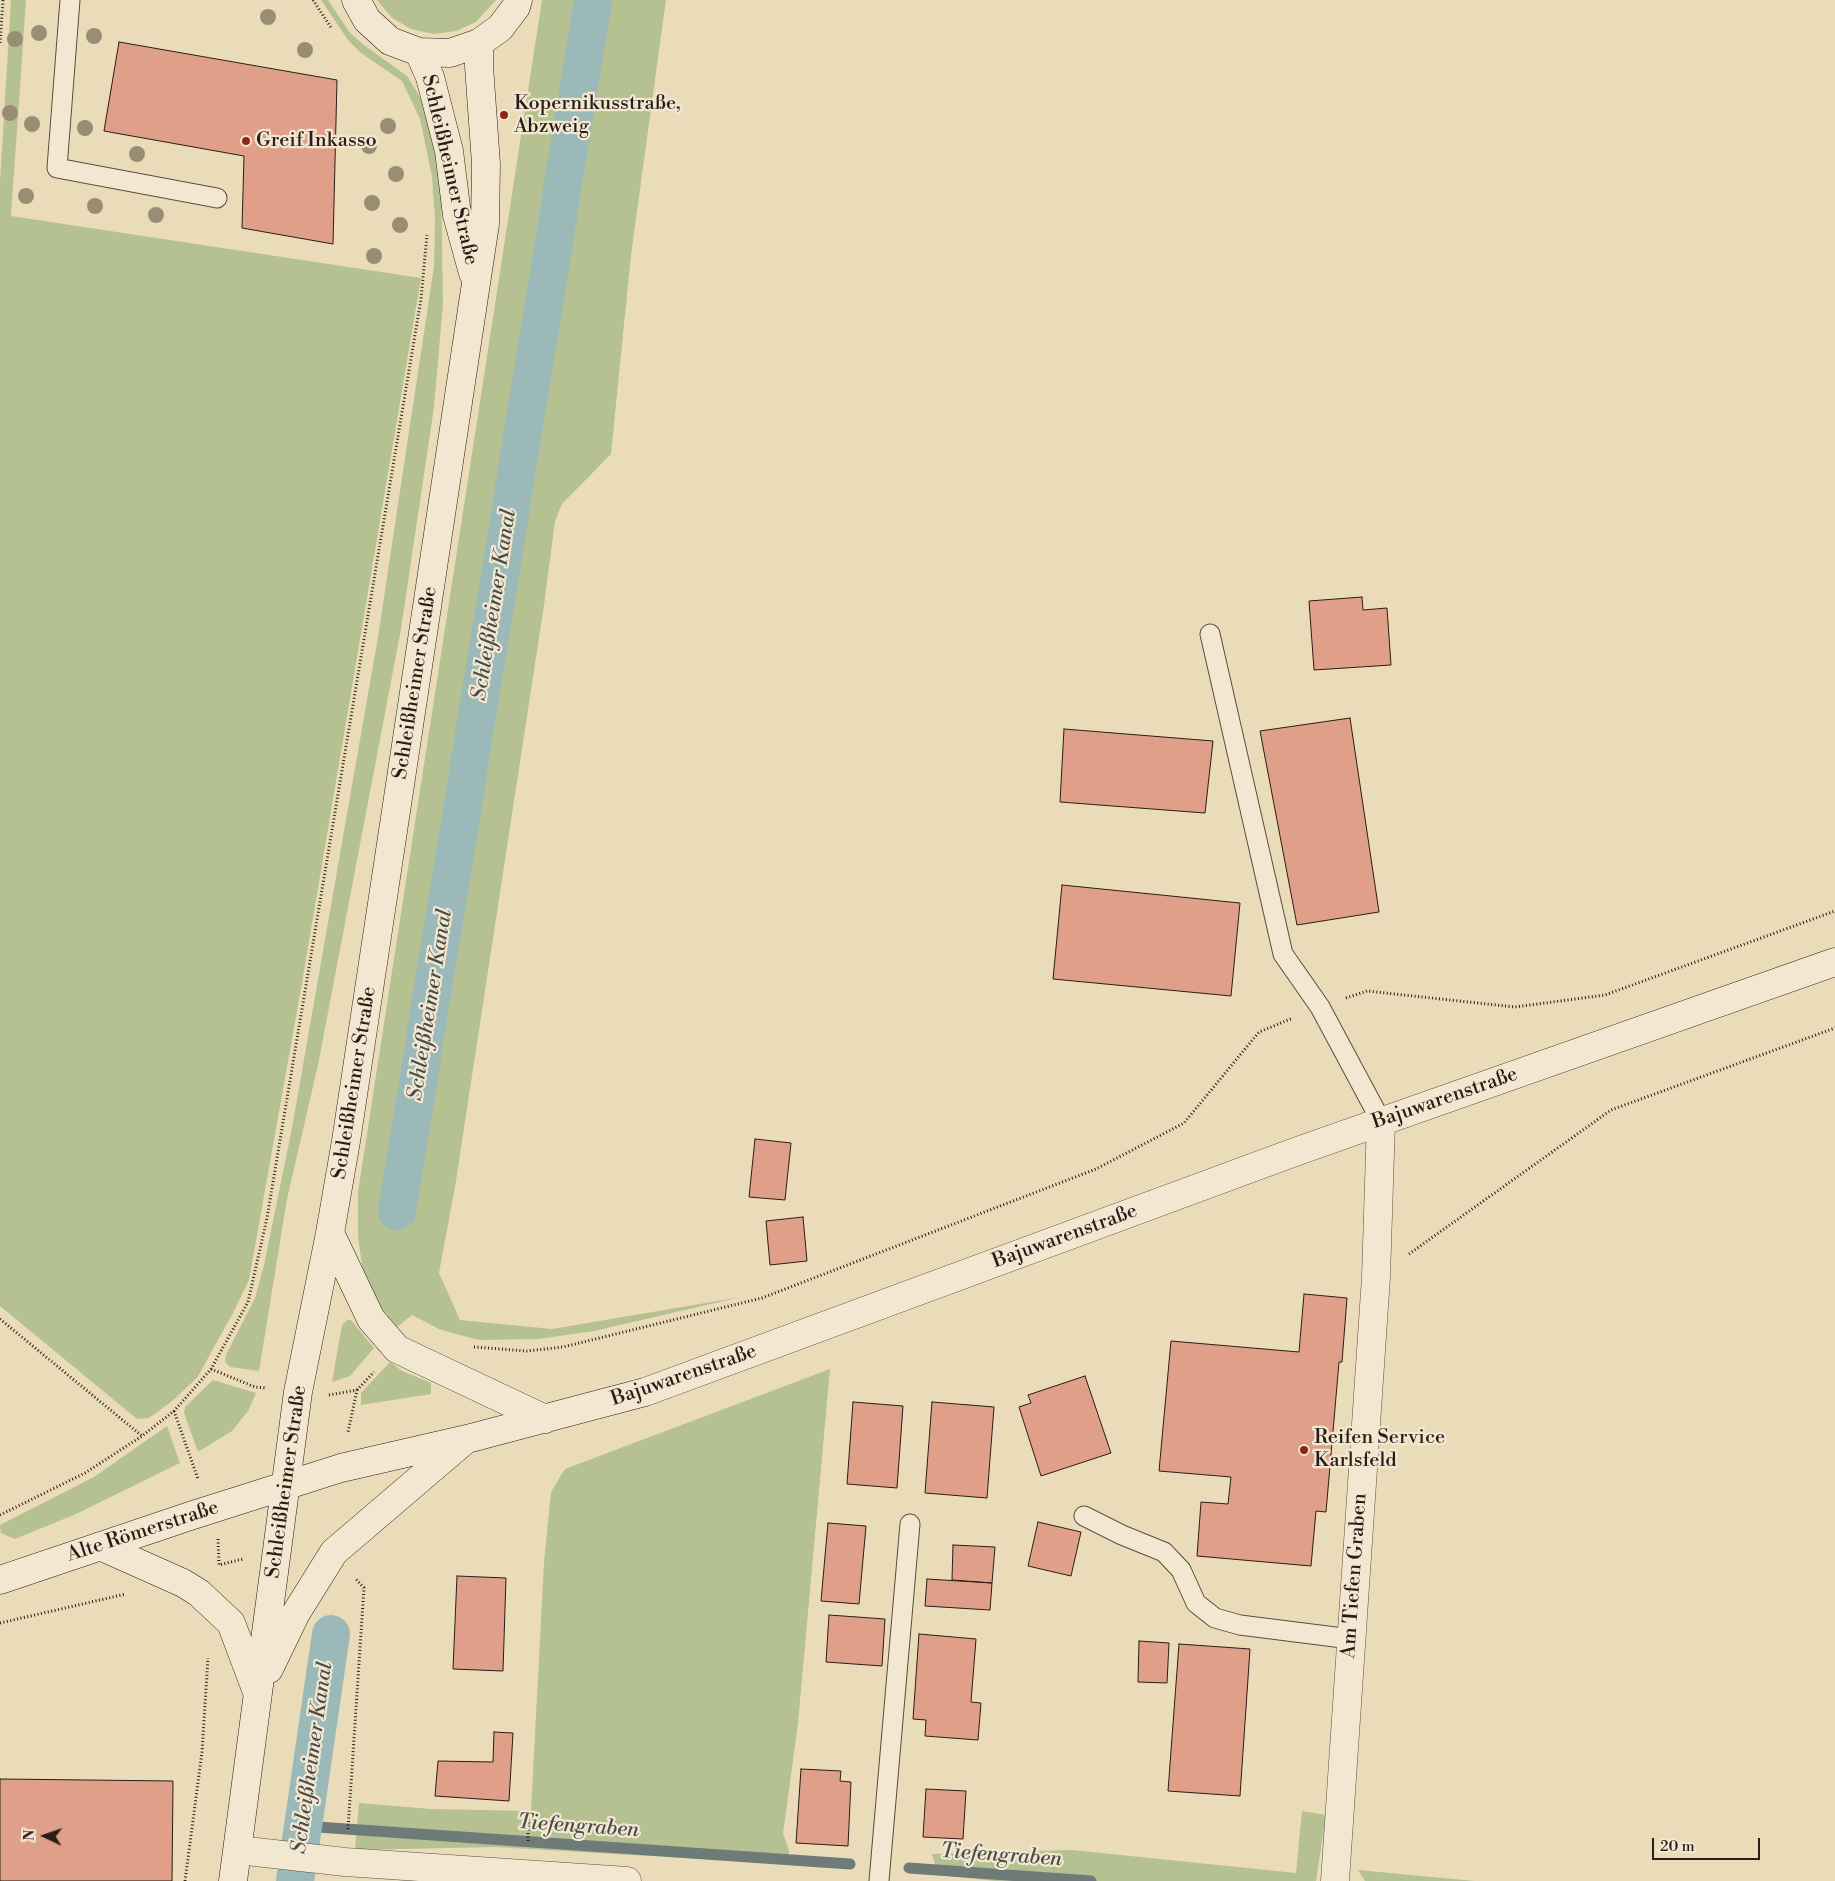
<!DOCTYPE html>
<meta charset="utf-8">
<style>
body{margin:0}
#map{position:relative;width:1835px;height:1881px;overflow:hidden;background:#ebdcb9;font-family:"Libre Bodoni",serif}
canvas{display:block}
.north{position:absolute;left:20px;top:1811px;width:50px;height:50px;-webkit-text-stroke:4px #f2e8d2;paint-order:stroke;rotate:273deg;font-size:14px;font-weight:700;line-height:20px;text-align:center;color:#2a1d17}
.north::after{content:'';display:block;margin:auto;width:18px;height:22px;background:#2a1d17;clip-path:polygon(50% 0,100% 100%,50% 72%,0 100%)}
.scale{position:absolute;left:1652px;top:1838px;width:108px;height:22px;box-sizing:border-box;border:2px solid #2a1d17;border-top:0;padding-left:6px;font-size:15px;line-height:18px;white-space:nowrap;color:#2a1d17;-webkit-text-stroke:4px #f2e8d2;paint-order:stroke}
</style>
<div id="map">
<canvas width="1835" height="1881"></canvas>
<div class="north">N</div>
<div class="scale">20 m</div>
</div>
<script>
const ctx = document.querySelector('canvas').getContext('2d');
ctx.lineJoin = 'round';
function fill(path, color) { ctx.fillStyle = color; ctx.fill(path, 'evenodd'); }
const shape = rows => new Path2D(rows.map(r => 'M' + r).join(''));
function trace(path, color, width, dash) { ctx.strokeStyle = color; ctx.lineWidth = width; ctx.lineCap = dash ? 'butt' : 'round'; ctx.setLineDash(dash || []); ctx.stroke(path); }
function drawText(font, color, halo, rows, align = 'center') {
  ctx.font = font + ' "Libre Bodoni",serif'; ctx.lineWidth = 4.5; ctx.setLineDash([]); ctx.textBaseline = 'middle'; ctx.strokeStyle = halo; ctx.fillStyle = color; for (const [text, x, y, turn = 0] of rows) {
    ctx.save(); ctx.translate(x, y); ctx.rotate((+turn || 0) * Math.PI / 180); ctx.textAlign = isNaN(turn) ? turn : align; if (halo) ctx.strokeText(text, 0, 0); ctx.fillText(text, 0, 0); ctx.restore();
  }
}
const green = shape([
 [11,0,26,0,11,216,421,278,302,983,249,1280,233,1313,197,1378,171,1402,149,1418,137,1419,0,1306,0,182],
 [321,0,328,0,350,33,364,45,407,76,423,102,437,154,441,185,443,304,434,407,401,629,318,1065,287,1199,259,1371,230,1367,225,1362,226,1355,255,1298,264,1265,292,1128,378,637,434,266,435,220,432,176,420,119,402,81,361,53,348,40],
 [377,0,496,0,476,22,456,31,433,34,411,29,392,18],
 [542,0,666,0,631,255,611,454,562,504,555,521,544,605,455,1187,439,1273,460,1320,552,1329,741,1297,594,1331,539,1339,478,1340,439,1329,412,1315,397,1327,377,1303,363,1273,358,1236,358,1192],
 [347,1320,351,1320,374,1348,350,1376,332,1382,342,1325],
 [390,1362,402,1371,431,1383,431,1394,361,1405,361,1393],
 [830,1369,798,1723,783,1834,789,1850,788,1864,495,1847,355,1850,359,1803,431,1809,531,1811,544,1563,551,1492,565,1469],
 [213,1380,256,1393,248,1411,232,1431,198,1452,184,1413,185,1407],
 [167,1426,180,1463,76,1514,15,1539,1,1533,0,1525,94,1477],
 [1302,1811,1326,1815,1316,1881,996,1881,938,1875,932,1854,1072,1850,1296,1873],
 [1358,1870,1475,1881,1365,1881]
]);
const stream = shape([
 [303,1826,850,1864],
 [909,1868,1091,1881]
]);
const canal = shape([
 [397,1211,593,0],
 [295,1881,331,1634]
]);
const building = shape([
 [119,42,337,80,333,244,242,228,244,156,104,131,119,42],
 [1362,597,1363,610,1387,608,1391,665,1314,670,1309,601,1362,597],
 [1350,718,1379,912,1297,925,1260,731,1350,718],
 [1064,729,1213,741,1205,813,1060,802,1064,729],
 [1062,885,1240,903,1231,996,1053,979,1062,885],
 [755,1139,791,1143,785,1200,749,1197,755,1139],
 [803,1217,807,1261,770,1265,766,1221,803,1217],
 [1304,1294,1347,1298,1342,1362,1339,1362,1326,1512,1316,1511,1311,1566,1197,1556,1201,1502,1228,1504,1231,1477,1159,1471,1171,1341,1299,1352,1304,1294],
 [1085,1376,1111,1453,1041,1476,1019,1407,1031,1403,1028,1395,1085,1376],
 [853,1402,903,1406,897,1488,847,1484,853,1402],
 [932,1402,994,1407,987,1498,925,1493,932,1402],
 [1038,1522,1081,1532,1071,1576,1028,1566,1038,1522],
 [828,1523,866,1526,859,1604,821,1601,828,1523],
 [953,1545,995,1547,992,1583,952,1580,953,1545],
 [457,1576,506,1578,503,1671,453,1669,457,1576],
 [927,1579,992,1583,990,1610,925,1606,927,1579],
 [829,1615,885,1619,882,1666,826,1662,829,1615],
 [919,1634,976,1639,971,1702,981,1703,978,1740,925,1736,926,1720,913,1719,919,1634],
 [1139,1641,1169,1643,1167,1683,1138,1682,1139,1641],
 [1179,1644,1250,1649,1240,1796,1168,1791,1179,1644],
 [494,1732,513,1733,509,1801,435,1796,438,1761,493,1762,494,1732],
 [801,1769,841,1771,840,1781,851,1782,848,1846,796,1843,801,1769],
 [0,1779,173,1781,172,1881,0,1881,0,1779],
 [926,1789,966,1791,963,1839,923,1837,926,1789]
]);
const path = shape([
 [313,0,332,29],
 [0,43,3,0],
 [1346,998,1367,991,1515,1007,1605,995,1835,911],
 [1409,1254,1611,1110,1835,1028],
 [0,1319,142,1436],
 [474,1347,527,1351,563,1347,762,1298,1096,1169,1184,1123,1259,1032,1293,1018],
 [211,1369,255,1387,266,1388],
 [357,1390,374,1372],
 [329,1395,357,1390,348,1432],
 [174,1411,198,1479],
 [0,1515,85,1473,142,1436,174,1411,211,1369,248,1302,267,1218,421,299,427,235],
 [218,1539,219,1565,243,1559],
 [0,1623,126,1594],
 [348,1829,364,1588,356,1579],
 [528,1841,528,1814],
 [185,1881,202,1752,208,1658]
]);
const lane = shape([
 [70,0,57,168,217,198],
 [1210,634,1283,954,1320,1007,1381,1121],
 [1084,1516,1122,1535,1164,1552,1181,1570,1196,1603,1215,1618,1240,1625,1351,1639],
 [879,1881,910,1524]
]);
const street = shape([
 [238,1850,345,1862,627,1881],
 [1335,1881,1376,1277,1381,1121]
]);
const secondary = shape([
 [356,0,367,20,390,41,419,52,450,53,479,43,500,28,516,7,518,0],
 [419,52,430,77,449,151,457,215,473,273],
 [330,1233,371,1319,397,1349,545,1419],
 [100,1546,183,1583,199,1593,231,1623,257,1692],
 [0,1580,190,1516,341,1468,467,1439,645,1392,1295,1152,1835,962],
 [269,1669,296,1613,334,1552,464,1441],
 [233,1881,298,1392,330,1233,346,1141,485,224,486,164,479,66,479,43]
]);
const trees = [
 [268,17],
 [39,33],
 [94,36],
 [15,39],
 [305,50],
 [10,113],
 [32,124],
 [388,126],
 [85,128],
 [369,146],
 [137,154],
 [396,174],
 [26,196],
 [372,203],
 [95,206],
 [156,215],
 [400,225],
 [374,256]
];
const markers = [
 [504,115,5,"#8f2418"],
 [246,141,5,"#8f2418"],
 [1304,1450,5,"#8f2418"]
];
const poiNames = [
 ["Kopernikusstraße,",514,104],
 ["Abzweig",514,127],
 ["Greif Inkasso",256,141],
 ["Reifen Service",1314,1438],
 ["Karlsfeld",1314,1461]
];
const streetNames = [
 ["Schleißheimer Straße",449,170,77],
 ["Schleißheimer Straße",416,683,-81],
 ["Schleißheimer Straße",355,1083,-81],
 ["Bajuwarenstraße",1445,1099,-19],
 ["Bajuwarenstraße",1065,1237,-20],
 ["Bajuwarenstraße",684,1376,-19],
 ["Schleißheimer Straße",287,1482,-82],
 ["Alte Römerstraße",143,1532,-18],
 ["Am Tiefen Graben",1355,1576,-86]
];
const waterNames = [
 ["Schleißheimer Kanal",495,605,-81],
 ["Schleißheimer Kanal",431,1005,-81],
 ["Schleißheimer Kanal",313,1758,-82],
 ["Tiefengraben",578,1827,4],
 ["Tiefengraben",1001,1856,4]
];
fill(green, '#b5c191');
trace(stream, '#6e7b79', 11);
trace(canal, '#9cb9ba', 38);
fill(building, '#df9f89');
trace(building, '#2a1d17', 1);
trace(lane, '#5a4d40', 21);
trace(street, '#5a4d40', 29);
trace(secondary, '#2a1d17', 29);
trace(path, '#2a1d17', 3, [1, 2.5]);
trace(lane, '#f2e8d2', 19);
trace(street, '#f2e8d2', 28);
trace(secondary, '#f2e8d2', 28);
ctx.fillStyle = '#988e74';
for (const [x, y] of trees) { ctx.beginPath(); ctx.arc(x, y, 8, 0, 2 * Math.PI); ctx.fill(); }
for (const [x, y, r, color] of markers) { const dot = new Path2D(); dot.arc(x, y, r, 0, 2 * Math.PI); ctx.fillStyle = color; ctx.fill(dot); trace(dot, '#f2e8d2', 2); }
drawText('20px', '#2a1d17', '#f2e8d2', poiNames, 'left');
drawText('20px', '#2a1d17', '#f2e8d2', streetNames);
drawText('italic 21px', '#4c4c48', '#f2e8d2', waterNames);
</script>
